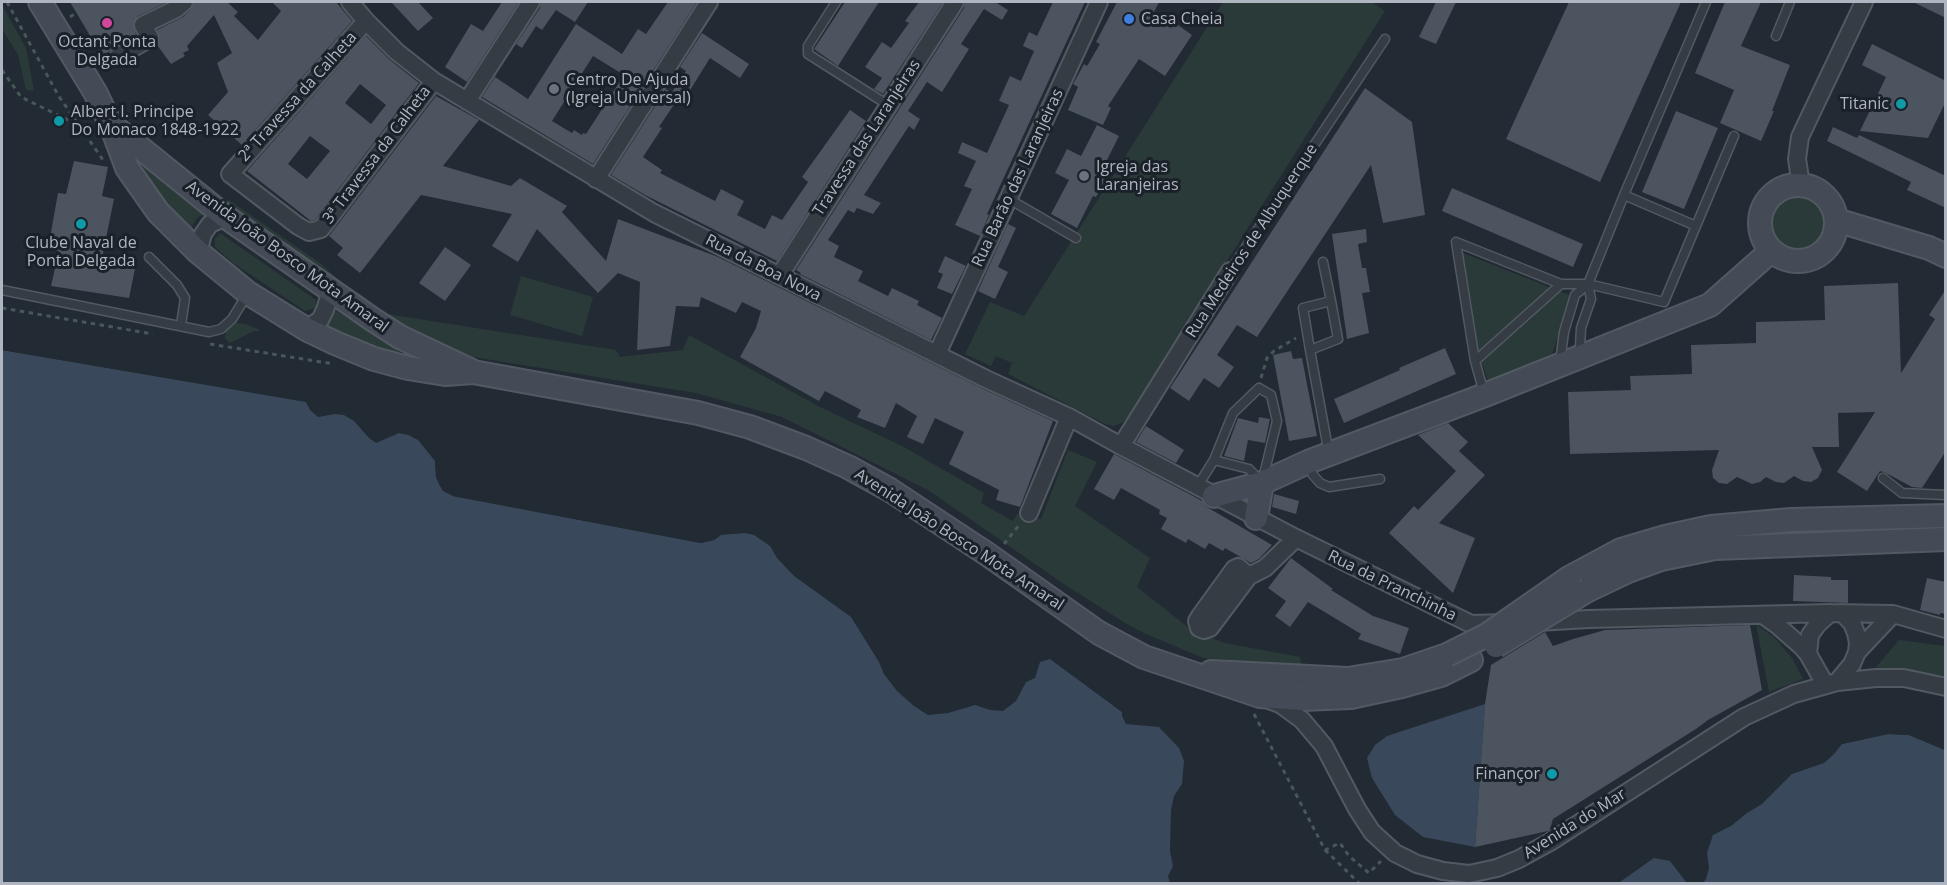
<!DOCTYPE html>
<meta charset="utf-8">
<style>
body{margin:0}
#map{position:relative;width:1947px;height:885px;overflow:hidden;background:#222a33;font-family:"Open Sans",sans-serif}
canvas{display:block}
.frame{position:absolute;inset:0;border:3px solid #afb6c1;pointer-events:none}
</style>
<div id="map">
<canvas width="1947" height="885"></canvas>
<div class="frame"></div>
</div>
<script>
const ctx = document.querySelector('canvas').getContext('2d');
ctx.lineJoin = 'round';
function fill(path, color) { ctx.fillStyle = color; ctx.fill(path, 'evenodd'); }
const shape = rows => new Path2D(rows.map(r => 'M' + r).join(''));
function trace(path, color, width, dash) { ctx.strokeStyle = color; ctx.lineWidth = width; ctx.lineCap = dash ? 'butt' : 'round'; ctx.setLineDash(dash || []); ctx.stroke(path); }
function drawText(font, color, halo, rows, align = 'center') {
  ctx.font = font + ' "Open Sans",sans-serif'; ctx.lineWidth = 6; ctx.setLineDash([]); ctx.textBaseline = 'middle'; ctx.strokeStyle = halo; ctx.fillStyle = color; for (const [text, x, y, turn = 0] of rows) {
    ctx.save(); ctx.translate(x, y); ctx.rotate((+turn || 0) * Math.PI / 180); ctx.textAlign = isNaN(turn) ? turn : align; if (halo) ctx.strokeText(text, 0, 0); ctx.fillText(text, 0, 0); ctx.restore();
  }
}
const green = shape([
 [1223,2,1372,2,1385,11,1129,416,1122,423,1113,426,1105,424,1008,374,1012,363,996,356,991,366,965,354,990,302,1024,316],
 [2,5,26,48,34,91,26,90,18,55,2,29],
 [144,164,176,193,204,214,197,218,188,233,140,176],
 '1771 222a27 27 0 1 1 54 0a27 27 0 1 1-54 0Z',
 [229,200,320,263,352,292,360,294,387,314,616,350,620,357,683,350,689,335,820,407,902,446,984,493,981,503,1013,521,1017,514,1041,519,1068,450,1097,462,1075,506,1150,558,1137,587,1193,631,1225,643,1300,657,1302,666,1203,658,1146,634,1125,623,1061,582,928,490,782,417,696,393,461,355,414,338,223,206],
 [220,233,316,300,316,308,305,311,233,263,215,247,215,239],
 [1463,253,1572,296,1552,354,1488,381,1478,351],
 [521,276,593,297,582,336,510,315],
 [335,310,371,333,400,350,397,357,321,330],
 [235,323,245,324,261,330,252,332,230,343,225,338,226,330],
 [1756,624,1776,639,1792,658,1803,679,1769,692],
 [1899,640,1945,646,1945,677,1876,667]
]);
const water = shape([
 [2,350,306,402,310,410,318,417,335,414,344,415,354,421,369,438,376,443,399,433,408,435,418,440,435,461,436,477,440,486,453,496,701,543,714,540,721,535,745,533,754,535,770,546,777,558,794,576,851,617,879,662,884,674,897,691,914,706,928,715,948,713,975,705,990,710,1003,711,1016,701,1026,682,1035,678,1040,662,1050,659,1122,712,1122,716,1126,724,1159,727,1179,748,1184,761,1182,784,1174,796,1171,810,1170,851,1173,866,1168,876,1170,883,2,883],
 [1485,704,1475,847,1423,837,1395,815,1372,778,1367,758,1375,745,1387,736],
 [1888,734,1909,735,1945,750,1945,883,1702,884,1706,879,1709,868,1707,853,1713,835,1731,826,1747,813,1762,804,1792,774,1824,763,1834,754,1842,744],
 [1654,858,1670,861,1687,883,1617,884]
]);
const pier = shape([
 [2,347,306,399,309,402,2,350],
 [435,461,438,461,439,476,442,485,454,493,701,540,713,538,724,532,714,540,701,543,453,496,443,491,440,486,436,477],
 [1047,656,1051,656,1124,710,1122,712],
 [1887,731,1910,732,1946,747,1945,750,1909,735,1888,734,1837,745,1841,741]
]);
const building = shape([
 [70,2,167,2,138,16,133,24,136,34,102,56],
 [194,2,227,2,238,12,234,16,258,40,281,11,272,2,336,2,352,21,242,145,208,115,228,92,217,63,232,53,214,15,187,46,189,50,183,53,185,56,171,64,157,45,160,38,157,30,183,17,191,9],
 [391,2,418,2,433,18,418,31],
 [502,2,519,2,467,82,445,67,471,24,483,31],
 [541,2,588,2,575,22,556,10,542,30,536,26,522,48,516,44,540,8],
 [668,2,697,2,593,164,482,97,495,77,528,99,576,24,622,54,638,29,646,34],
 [593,56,624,75,586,134,583,133,582,135,574,130,572,133,552,121],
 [845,2,879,2,838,66,814,49],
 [919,2,943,2,883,94,874,89,882,78,865,67,882,42,891,48,909,23,905,21],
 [965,2,995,2,1008,10,1002,20,984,9,961,44,969,49,942,92,927,82,908,111,920,119,914,130,909,126,864,195,881,203,873,214,857,208,854,213,848,210,828,240,839,246,834,257,863,271,858,281,888,296,892,288,919,301,917,305,942,318,931,340,800,274,801,273,796,270,964,8],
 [1053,2,1085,2,987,214,989,215,980,236,955,225,972,189,964,186,976,161,958,153,962,142,987,153,1009,105,999,101,1005,87,1010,76,1021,81,1034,51,1023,46,1029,32,1037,36],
 [1117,2,1159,2,1151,18,1171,28,1175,23,1192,35,1165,76,1139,59,1108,106,1111,108,1103,125,1068,110,1078,87,1073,84,1084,64,1087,66,1100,44,1096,42],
 [1436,2,1456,2,1436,44,1419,37],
 [1569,2,1681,2,1600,182,1506,139],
 [1725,2,1761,2,1741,46,1790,65,1772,111,1774,111,1761,141,1720,123,1734,90,1695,73],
 [1913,2,1946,2,1946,18],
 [702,33,749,64,740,78,710,58,684,100,672,92,686,71,680,67],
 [366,36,390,60,419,83,315,220,311,221,247,171],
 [360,84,386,105,371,124,345,103],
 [310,136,330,151,307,179,288,164],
 [1872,44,1946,81,1946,101,1928,138,1860,131,1886,77,1862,65],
 [1365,88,1412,122,1425,215,1383,223,1371,165,1257,337,1237,325,1217,355,1234,367,1219,388,1204,378,1189,401,1170,388],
 [666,89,679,97,659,127,662,128,643,157,662,170,660,173,715,201,721,189,744,201,737,215,765,229,772,215,782,220,808,182,802,177,850,110,866,121,777,261,645,195,611,175],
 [436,96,479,120,443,166,511,186,520,178,567,206,562,212,606,261,618,219,718,257,981,388,1053,421,1020,507,996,500,999,490,949,464,964,432,935,418,923,444,907,437,917,416,896,403,885,428,857,417,861,410,825,391,819,401,740,357,756,328,761,311,742,302,736,313,701,297,699,307,676,306,670,346,637,350,640,282,618,273,598,293,537,229,518,262,492,246,512,214,421,195,360,273,337,255,343,248,329,236],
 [1676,111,1718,128,1684,209,1642,192],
 [1097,125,1119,136,1103,168,1109,172,1096,197,1093,196,1077,228,1051,214,1069,180,1055,173,1067,149,1081,156],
 [1833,127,1857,138,1859,135,1946,176,1946,208,1907,190,1911,182,1827,141],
 [74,161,108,167,102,196,114,199,102,258,136,264,129,298,51,286,59,251,48,249,58,193,66,194],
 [1452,188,1583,244,1573,267,1442,211],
 [1008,224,1016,228,998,267,1008,272,995,299,978,291],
 [1366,229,1367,242,1358,244,1362,268,1366,268,1370,292,1362,293,1369,333,1347,339,1332,234],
 [445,247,471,265,445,301,419,283],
 [945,256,966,266,952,294,937,288,943,274,938,272],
 [1898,283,1901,373,1935,319,1929,315,1946,289,1946,451,1922,488,1912,487,1886,473,1880,471,1867,491,1837,472,1875,412,1838,413,1839,447,1812,447,1822,470,1818,478,1811,482,1803,481,1794,476,1784,483,1776,482,1766,477,1760,482,1752,484,1737,477,1727,484,1719,483,1713,478,1712,470,1719,450,1570,454,1568,392,1631,390,1630,376,1692,374,1691,345,1756,343,1756,322,1825,320,1824,286],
 [1445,348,1456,374,1344,423,1334,399,1400,370,1399,368],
 [1291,351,1293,359,1302,358,1317,436,1289,441,1273,355],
 [1259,417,1270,419,1265,443,1248,440,1244,461,1224,456,1238,418,1258,423],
 [1448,423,1468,442,1459,451,1485,475,1439,523,1475,538,1453,593,1389,533,1414,506,1418,510,1456,471,1418,435],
 [1146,426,1184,450,1176,463,1136,442],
 [1114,454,1193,496,1202,501,1205,506,1272,545,1259,559,1251,563,1225,548,1223,551,1209,543,1205,549,1188,539,1186,543,1161,529,1167,518,1159,514,1160,510,1121,488,1114,500,1094,489],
 [1274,494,1299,501,1296,514,1272,507],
 [1291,558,1333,589,1331,590,1373,616,1409,628,1400,654,1358,639,1361,634,1308,602,1290,627,1275,616,1286,601,1268,588],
 [1794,575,1831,577,1831,580,1848,580,1848,603,1793,601],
 [1927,578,1946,582,1946,614,1940,613,1940,615,1920,610],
 [1750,625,1762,690,1708,720,1696,729,1553,819,1550,829,1548,831,1475,847,1485,704,1491,665,1545,632,1553,646,1573,639,1605,630]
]);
const path = shape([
 [7,2,58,95,103,160],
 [70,17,76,13],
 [2,70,21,97,76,124],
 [2,308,153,334],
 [210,344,334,364],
 [1261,378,1267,358,1274,351,1296,338],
 [1004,544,1020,524],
 [1254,714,1325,850,1340,843,1349,856,1369,873,1381,861],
 [1325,850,1360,884]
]);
const lane = shape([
 [836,2,808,46,808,54,888,105],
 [1776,36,1790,2],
 [1624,195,1696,226,1664,302,1588,284,1624,195,1706,2],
 [1009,199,1076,238],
 [1696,226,1734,136],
 [1456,242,1561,284,1475,361,1456,242],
 [149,257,177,285,185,298,181,325],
 [1323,262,1331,301],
 [1230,271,1385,39],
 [1561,284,1587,284],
 [2,290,209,332,221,329,232,319,248,293],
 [1310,350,1338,339,1331,301,1303,308,1310,350,1329,454],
 [1582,353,1580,347,1581,328,1591,299,1588,284],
 [1475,361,1484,393],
 [1560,362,1564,332,1575,295,1588,284],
 [1308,462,1313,475,1320,483,1329,487,1380,479],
 [1883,478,1902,493,1946,495],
 [1197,487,1214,460,1233,413,1259,388,1271,395,1277,421,1262,483,1249,469,1214,460]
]);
const street = shape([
 [350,2,366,21,397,52,434,81,654,213,986,379,1069,417,1121,446,1296,538,1471,624,1506,623],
 [366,21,230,174,298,226,309,232,321,229,434,81],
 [118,57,150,38,143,25,176,9,184,2],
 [467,101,531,2],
 [596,179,709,2],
 [1801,185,1797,159,1800,137,1864,2],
 [198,252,203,234,210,224,226,217],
 [780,275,955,2],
 [306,329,320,320,325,310,331,290],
 [937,354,1099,2],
 [1121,446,1230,271],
 [1029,513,1069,417],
 [1249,576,1238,567,1234,569,1200,616,1197,621,1199,628,1204,630,1210,628,1249,576,1265,568,1296,538],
 [1842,613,1852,623,1856,633,1858,643,1857,652],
 [1763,615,1777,625,1802,647,1808,654,1825,684],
 [1538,622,1588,619,1830,613,1893,614,1946,629],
 [1808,654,1810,635,1817,625,1830,613],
 [1837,682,1852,664,1857,652,1893,614],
 [1269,700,1280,704,1302,720,1324,746,1357,809,1372,832,1395,853,1417,864,1443,871,1469,874,1497,868,1519,859,1550,842,1744,717,1794,694,1837,682,1876,678,1904,678,1946,687]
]);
const secondary = shape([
 [40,2,95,92,111,125,127,168,158,212,198,252,248,293,306,329,335,343,374,359,408,368,445,374,473,372,698,413,750,427,806,448,848,467,890,490,987,554,1099,633,1144,657,1260,696,1302,699,1351,697,1402,686,1441,675,1471,660],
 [112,125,226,217,372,319,400,337,472,371],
 '1760 223a38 38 0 1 1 76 0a38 38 0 1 1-76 0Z',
 [1836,220,1929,248,1946,256],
 [1214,496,1262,483,1308,462,1485,395,1710,305,1771,251],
 [1256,518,1262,483],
 [1569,578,1621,550,1665,537,1711,527,1791,520,1946,516],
 [1588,590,1628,571,1661,559,1715,548,1946,539],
 [1211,672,1348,679,1403,670,1447,655]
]);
const secondaryBridge = shape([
 [1496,646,1588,590],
 [1447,655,1487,635,1569,578]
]);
const markers = [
 [1129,19,6,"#3f7fe0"],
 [107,23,6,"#d1479c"],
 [554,89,6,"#6b7280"],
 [1901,104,6,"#0f9aa8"],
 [59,121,6,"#0f9aa8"],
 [1084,176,6,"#6b7280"],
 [81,224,6,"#0f9aa8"],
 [1552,774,6,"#0f9aa8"]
];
const poiNames = [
 ["Casa Cheia",1141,19],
 ["Octant Ponta",107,42,"center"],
 ["Delgada",107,60,"center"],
 ["Centro De Ajuda",566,80],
 ["(Igreja Universal)",566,98],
 ["Titanic",1889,104,"right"],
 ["Albert I. Principe",71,112],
 ["Do Monaco 1848-1922",71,130],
 ["Igreja das",1096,167],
 ["Laranjeiras",1096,185],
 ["Clube Naval de",81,243,"center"],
 ["Ponta Delgada",81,261,"center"],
 ["Finançor",1540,774,"right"]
];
const streetNames = [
 ["2ª Travessa da Calheta",298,97,-48],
 ["Travessa das Laranjeiras",867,138,-57],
 ["3ª Travessa da Calheta",377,155,-53],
 ["Rua Barão das Laranjeiras",1018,178,-65],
 ["Rua Medeiros de Albuquerque",1252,241,-57],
 ["Avenida João Bosco Mota Amaral",287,257,36],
 ["Rua da Boa Nova",763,268,27],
 ["Avenida João Bosco Mota Amaral",959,540,33],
 ["Rua da Pranchinha",1392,586,26],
 ["Avenida do Mar",1575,824,-32]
];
fill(green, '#2a3a39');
fill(water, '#39485b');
fill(pier, '#222a33');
fill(building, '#4b545f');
trace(lane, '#535962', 11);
trace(street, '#535962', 20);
trace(secondary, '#535962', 26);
trace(path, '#485759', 3, [4.5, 4.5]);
trace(lane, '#353c44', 8);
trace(street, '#353c44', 16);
trace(secondary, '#444b57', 22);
trace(secondaryBridge, '#535962', 26, []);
trace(secondaryBridge, '#444b57', 22);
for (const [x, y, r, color] of markers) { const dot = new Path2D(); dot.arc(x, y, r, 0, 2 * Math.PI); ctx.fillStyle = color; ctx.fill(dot); trace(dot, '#1b2129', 2); }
drawText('16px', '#afb6c1', '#1b2129', poiNames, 'left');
drawText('16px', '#afb6c1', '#1b2129', streetNames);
</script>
